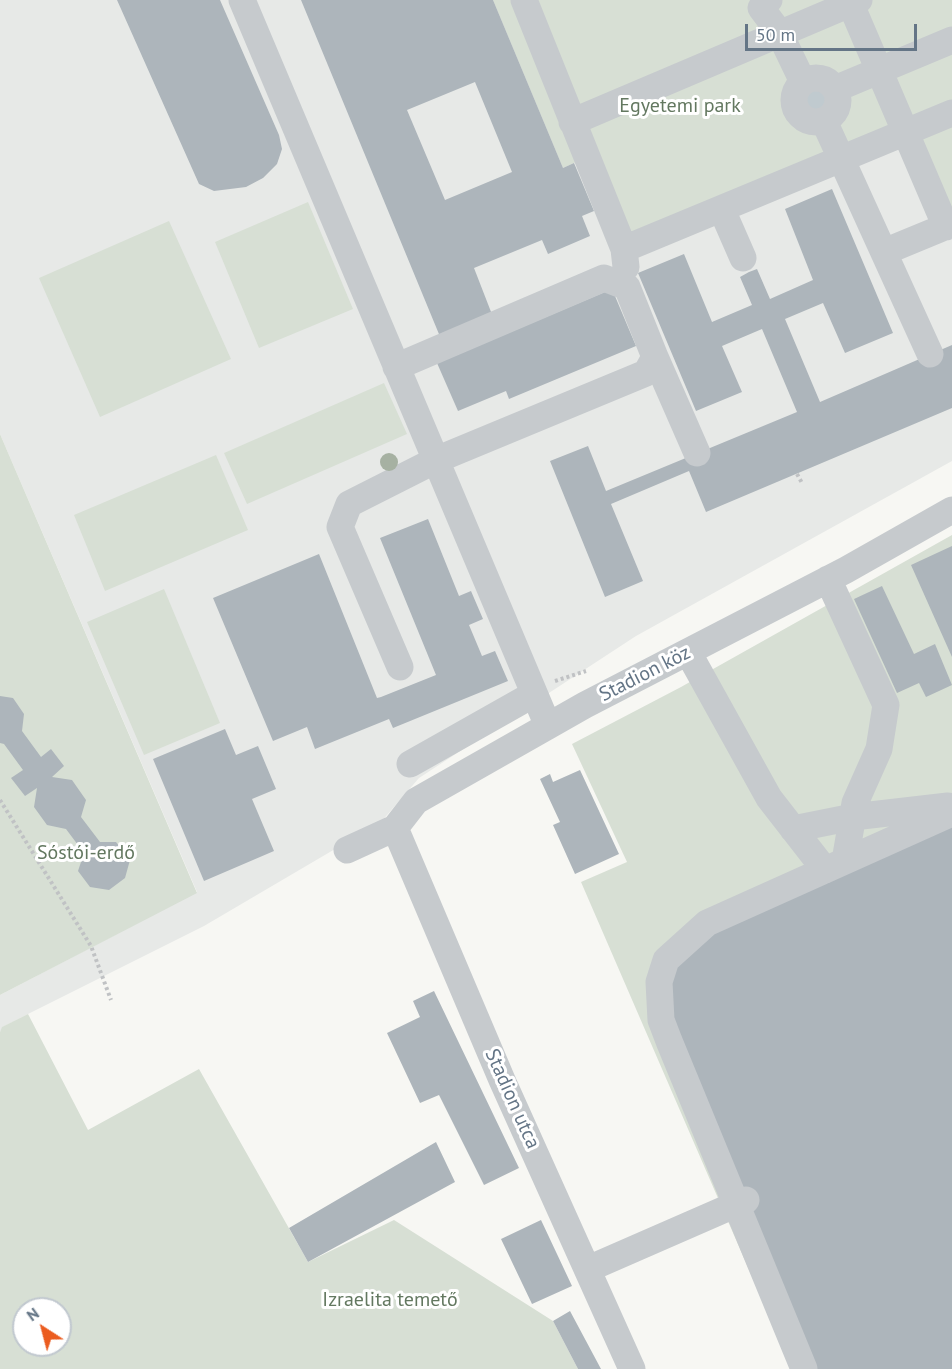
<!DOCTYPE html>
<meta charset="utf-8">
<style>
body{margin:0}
#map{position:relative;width:952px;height:1369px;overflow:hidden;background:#f7f7f3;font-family:"PT Sans",sans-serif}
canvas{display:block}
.north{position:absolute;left:12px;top:1297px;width:60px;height:60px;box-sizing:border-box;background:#fff;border:2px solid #c1c8cf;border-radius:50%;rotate:324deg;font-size:16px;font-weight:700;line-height:24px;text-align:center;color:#647586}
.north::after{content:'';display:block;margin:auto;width:21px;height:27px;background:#eb5c1f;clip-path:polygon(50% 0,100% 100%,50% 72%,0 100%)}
.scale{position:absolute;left:745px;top:24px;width:172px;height:27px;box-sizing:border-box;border:3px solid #647586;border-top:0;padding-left:8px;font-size:18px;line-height:21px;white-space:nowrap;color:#647586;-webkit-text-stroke:4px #fff;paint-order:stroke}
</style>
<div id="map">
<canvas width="952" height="1369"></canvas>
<div class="north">N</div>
<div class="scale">50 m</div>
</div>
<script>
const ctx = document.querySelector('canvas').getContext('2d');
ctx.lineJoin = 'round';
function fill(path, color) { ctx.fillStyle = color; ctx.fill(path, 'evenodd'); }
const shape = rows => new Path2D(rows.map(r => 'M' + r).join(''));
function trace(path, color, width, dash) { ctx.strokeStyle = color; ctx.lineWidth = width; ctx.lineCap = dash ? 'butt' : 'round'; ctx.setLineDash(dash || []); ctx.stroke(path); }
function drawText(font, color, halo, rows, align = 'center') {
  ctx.font = font + ' "PT Sans",sans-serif'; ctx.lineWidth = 6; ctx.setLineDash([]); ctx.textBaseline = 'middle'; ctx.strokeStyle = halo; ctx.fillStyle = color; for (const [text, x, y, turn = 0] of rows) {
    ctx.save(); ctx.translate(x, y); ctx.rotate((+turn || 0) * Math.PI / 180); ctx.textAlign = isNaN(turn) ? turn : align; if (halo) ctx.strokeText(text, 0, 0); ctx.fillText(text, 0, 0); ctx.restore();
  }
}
const built = shape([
 [0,0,952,0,952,461,636,636,419,778,381,822,204,926,28,1014,3,1027,0,1032,0,995,197,892,0,434]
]);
const green = shape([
 [493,0,952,0,952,208,909,136,626,243,587,157,563,168],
 [308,202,353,309,259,348,215,242],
 [169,221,231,359,100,417,39,278],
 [384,383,407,434,247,504,224,453],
 [0,434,197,893,0,995],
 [216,455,248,530,105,591,74,515],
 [952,535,952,1369,792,1369,581,882,627,862,572,744,681,687],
 [164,589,220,723,144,755,87,622],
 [28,1014,88,1130,199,1069,308,1262,394,1220,553,1321,578,1369,0,1369,0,1032,2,1027],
 [24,1309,60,1309,60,1345,24,1345]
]);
const water = shape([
 '803 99a13 13 0 1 1 26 0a13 13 0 1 1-26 0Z'
]);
const building = shape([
 [117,0,220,0,279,135,282,149,277,164,263,178,246,187,214,191,199,184],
 [301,0,493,0,563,168,574,163,594,211,582,216,590,236,548,254,542,240,474,268,493,317,441,339],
 [475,82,512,172,445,200,407,110],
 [832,189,893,333,845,353,823,303,785,319,820,402,952,345,952,408,706,512,689,471,611,504,643,581,605,597,550,461,588,446,606,491,797,412,762,329,722,346,742,392,696,411,638,273,684,254,712,322,752,305,740,277,749,272,757,269,770,299,813,280,785,209],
 [612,289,636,346,509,399,506,391,458,411,437,363],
 [428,519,459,596,471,591,483,619,469,625,482,656,495,651,508,681,393,728,389,719,315,749,307,727,273,741,213,598,319,554,377,698,381,697,436,675,380,538],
 [952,546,952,657,911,565],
 [882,586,914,654,935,644,952,685,926,697,919,683,897,693,854,599],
 [0,696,13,698,24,714,22,731,41,757,51,749,64,766,52,777,72,780,86,800,81,817,100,842,116,842,130,860,125,878,109,890,90,887,78,871,84,853,66,829,47,825,34,807,37,788,25,796,11,778,23,770,4,744,0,743],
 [225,729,236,755,258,746,276,789,252,799,274,851,204,881,153,759],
 [580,770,619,854,575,874,553,825,560,822,540,779,550,774,553,782],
 [952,824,952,1369,817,1369,671,1012,670,978,681,956,706,932],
 [434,991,519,1168,484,1185,439,1095,420,1103,387,1033,420,1017,413,1001],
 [436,1142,455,1182,308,1262,289,1228],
 [541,1220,572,1286,532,1304,501,1239],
 [570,1311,601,1369,578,1369,553,1321]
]);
const path = shape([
 [797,474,802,483],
 [555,681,586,671],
 [0,800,91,946,111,1000]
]);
const minor = shape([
 [242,0,548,726],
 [524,0,624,249,626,267],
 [769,0,761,8,779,32,803,82],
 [849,0,946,227],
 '794 100a22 22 0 1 1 44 0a22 22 0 1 1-44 0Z',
 [835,89,952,40],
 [824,121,930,354],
 [572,122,859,0],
 [722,210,743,258],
 [624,249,952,113],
 [884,252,952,224],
 [655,357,697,453],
 [396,367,604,278,627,287,655,357,646,373,436,460,349,504,340,527,400,667],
 [828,579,886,705,879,749,855,803,845,861],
 [688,652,769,798,825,870],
 [410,764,534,694],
 [395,828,502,1080,632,1369],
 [793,829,853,817,948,806],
 [347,850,395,828,416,801,585,705,846,570,952,510],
 [588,1269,746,1200],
 [804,1369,669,1041,661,1020,659,982,666,960,707,923,952,813]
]);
const trees = [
 [389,462]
];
const parkNames = [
 ["Egyetemi park",680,106],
 ["Sóstói-erdő",86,853],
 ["Izraelita temető",390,1300]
];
const streetNames = [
 ["Stadion köz",645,674,-27],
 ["Stadion utca",512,1099,66]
];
fill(built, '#e7e9e7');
fill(green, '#d7dfd4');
fill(water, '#c0cacf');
fill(building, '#adb5bb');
trace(path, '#c0c2c4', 4, [3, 3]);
trace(minor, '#c6cacd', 27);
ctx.fillStyle = '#a6b1a2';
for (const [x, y] of trees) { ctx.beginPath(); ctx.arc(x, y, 9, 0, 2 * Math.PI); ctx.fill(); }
drawText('20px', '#637860', '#fff', parkNames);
drawText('20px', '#647586', '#fff', streetNames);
</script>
